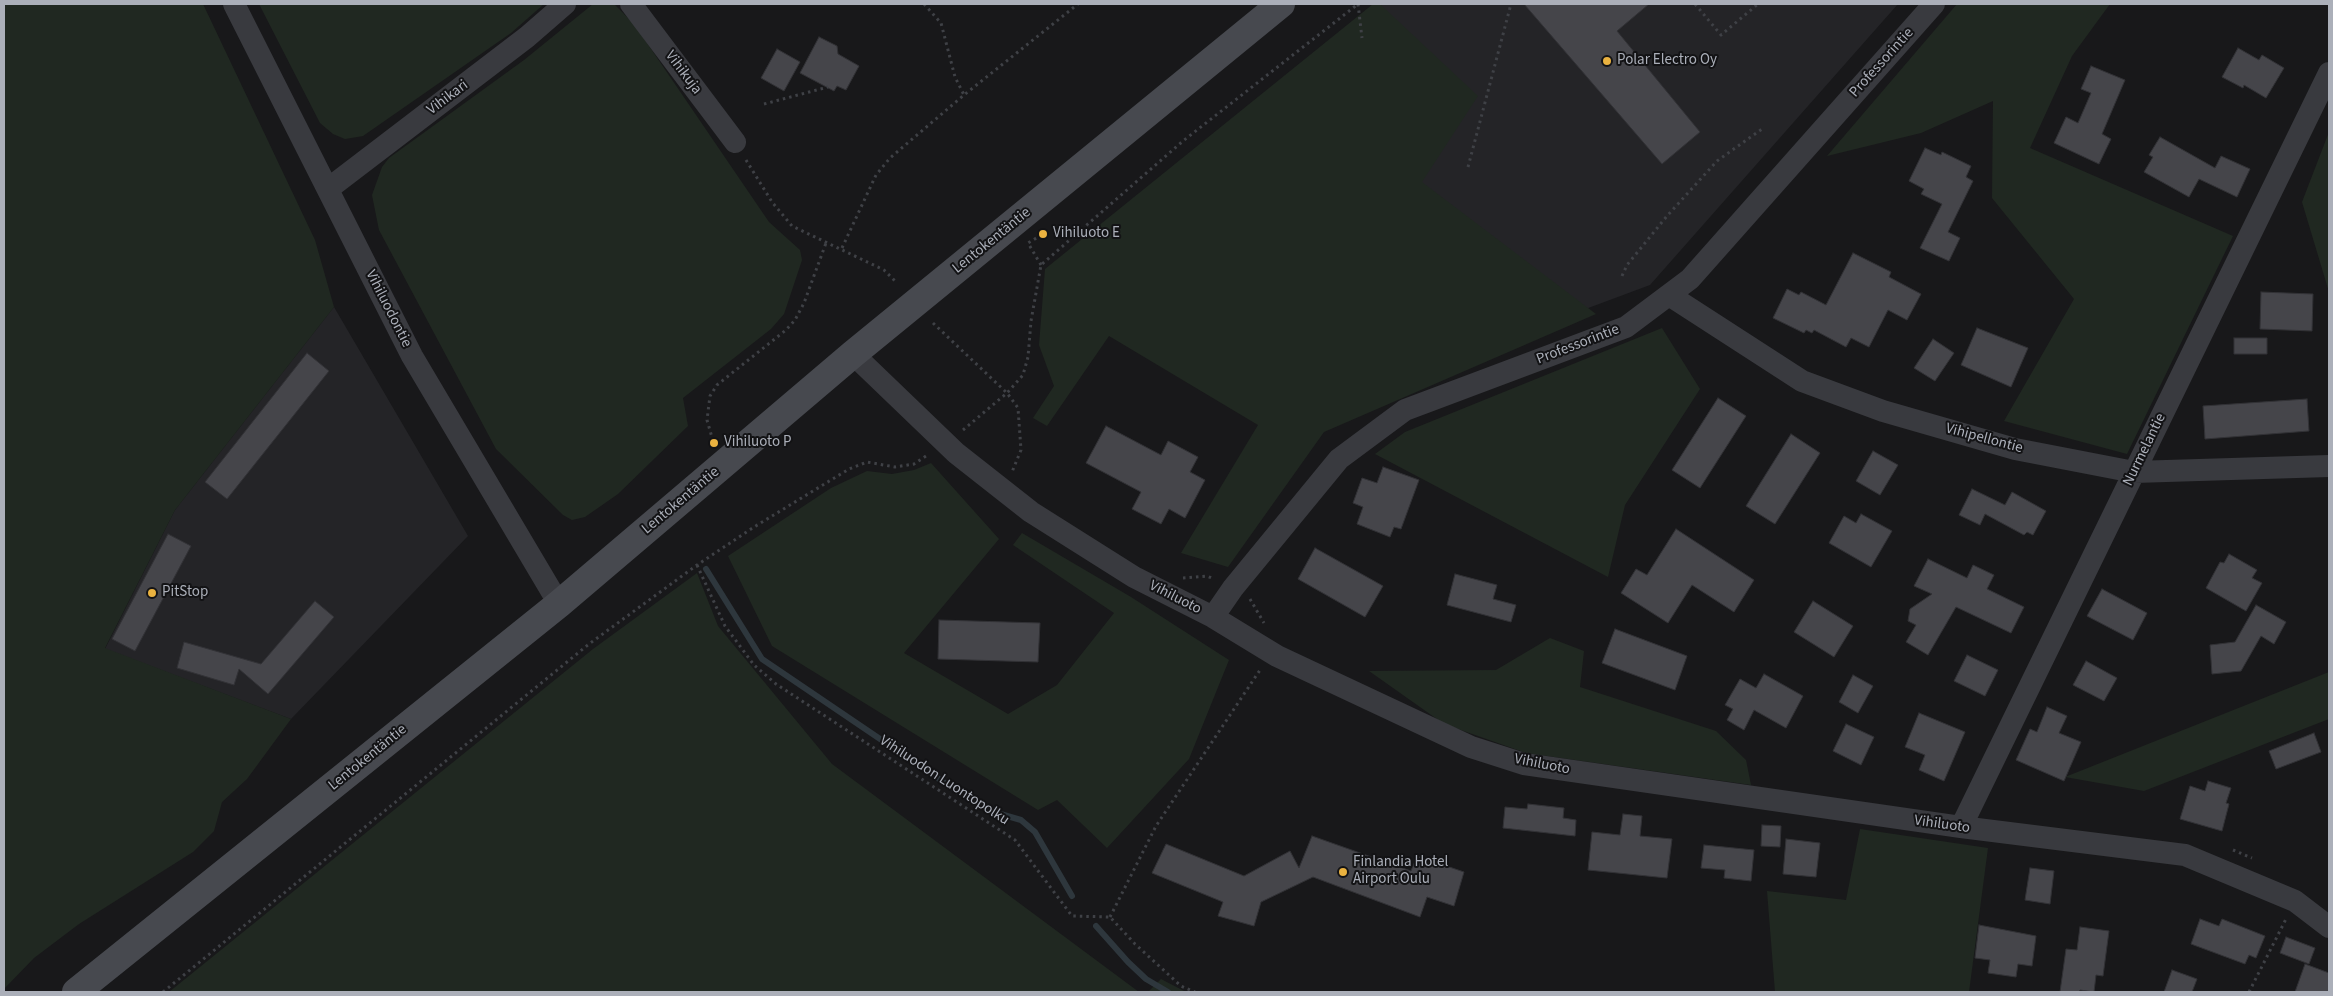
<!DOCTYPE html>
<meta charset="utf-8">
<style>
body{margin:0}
#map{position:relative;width:2333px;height:996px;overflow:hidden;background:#18181a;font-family:"Source Sans 3",sans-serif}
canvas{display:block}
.frame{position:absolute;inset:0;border:5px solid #abafb9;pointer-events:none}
</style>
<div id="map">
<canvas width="2333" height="996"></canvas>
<div class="frame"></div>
</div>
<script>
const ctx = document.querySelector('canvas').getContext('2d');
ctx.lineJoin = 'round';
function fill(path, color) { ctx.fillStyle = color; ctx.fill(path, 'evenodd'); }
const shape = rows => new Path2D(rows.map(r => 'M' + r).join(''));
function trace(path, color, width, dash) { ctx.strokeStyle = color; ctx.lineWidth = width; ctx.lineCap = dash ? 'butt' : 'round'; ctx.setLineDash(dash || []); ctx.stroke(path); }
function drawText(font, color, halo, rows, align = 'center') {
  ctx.font = font + ' "Source Sans 3",sans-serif'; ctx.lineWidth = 4; ctx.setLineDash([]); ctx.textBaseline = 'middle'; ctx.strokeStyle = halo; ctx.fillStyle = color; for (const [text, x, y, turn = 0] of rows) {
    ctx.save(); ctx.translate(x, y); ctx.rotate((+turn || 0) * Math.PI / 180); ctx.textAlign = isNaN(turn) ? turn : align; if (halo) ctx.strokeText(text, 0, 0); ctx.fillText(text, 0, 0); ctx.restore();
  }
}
const built = shape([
 [1383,4,1898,4,1650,285,1540,326,1379,234,1366,18],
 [334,307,468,536,291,719,105,649,175,510]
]);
const green = shape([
 [4,4,203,4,315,240,334,307,175,510,105,648,291,719,247,779,222,802,214,831,193,852,79,924,34,958,4,989],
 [259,4,544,4,511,33,363,136,345,139,333,134,320,123],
 [593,4,614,4,634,24,769,222,800,250,802,260,784,314,771,329,683,398,688,426,618,494,585,517,572,520,563,515,496,449,379,230,372,195,382,167,389,158,524,60],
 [1373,4,1380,4,1478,96,1422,182,1596,314,1324,432,1228,567,1181,553,1258,425,1109,336,1047,426,1033,418,1054,386,1039,345,1045,269],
 [1957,4,2110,4,2072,56,2030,148,2233,236,2127,454,2004,421,2074,299,1992,198,1993,101,1921,133,1827,156],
 [2329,132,2329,292,2302,202],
 [1662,328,1700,389,1625,505,1608,577,1375,454,1405,432],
 [931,463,999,539,904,653,1008,714,1057,685,1114,613,1013,545,1022,533,1131,597,1229,660,1189,759,1107,848,1057,800,1038,810,772,646,728,556,831,488,867,471,892,474,914,470],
 [697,573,718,626,832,764,1139,992,169,992,593,649],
 [1550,638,1584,651,1580,687,1716,731,1746,760,1751,785,1526,753,1444,724,1369,671,1496,670],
 [2329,672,2329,719,2144,791,2065,777],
 [1860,829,1988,848,1969,992,1775,992,1767,891,1846,900],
 [1161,979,1186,992,1148,992]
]);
const stream = shape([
 [706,569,762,659,973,802,997,813,1021,820,1035,832,1072,896],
 [1096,926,1128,962,1146,979,1168,992]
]);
const building = shape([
 [1524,4,1649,4,1617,31,1700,132,1662,164,1524,4],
 [819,37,837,46,838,54,859,66,846,90,837,86,834,91,800,73,819,37],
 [2238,48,2259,60,2262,55,2284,68,2266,98,2244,85,2243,88,2222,77,2238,48],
 [777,49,800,62,784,91,761,78,777,49],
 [2091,66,2125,80,2102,134,2111,139,2099,164,2054,143,2066,117,2078,123,2091,93,2081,89,2091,66],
 [2160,137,2215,168,2221,156,2250,169,2237,197,2199,179,2189,197,2144,172,2153,157,2149,155,2160,137],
 [1925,148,1941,155,1942,152,1971,166,1966,177,1973,181,1948,232,1960,238,1949,261,1920,248,1942,204,1921,194,1924,189,1909,181,1925,148],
 [1853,253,1891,272,1889,277,1921,294,1907,320,1888,310,1869,347,1851,338,1846,347,1814,330,1812,333,1806,330,1804,333,1773,318,1787,289,1799,295,1801,292,1826,305,1853,253],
 [2261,292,2313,294,2312,331,2260,329,2261,292],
 [1977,328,2028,348,2011,387,1961,365,1977,328],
 [2234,338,2267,338,2267,354,2234,354,2234,338],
 [1933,339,1954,353,1935,381,1914,368,1933,339],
 [307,353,329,371,227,499,205,482,307,353],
 [1718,398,1746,416,1700,488,1672,470,1718,398],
 [2307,399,2309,431,2205,439,2203,406,2307,399],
 [1106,426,1161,455,1168,441,1198,457,1190,472,1205,480,1185,518,1169,509,1161,524,1132,509,1141,492,1086,463,1106,426],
 [1791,434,1820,453,1775,524,1746,506,1791,434],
 [1873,451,1898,465,1880,495,1856,481,1873,451],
 [1383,467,1419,480,1401,529,1394,527,1390,537,1357,524,1363,507,1353,503,1362,478,1377,483,1383,467],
 [1972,489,2005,505,2012,492,2046,511,2033,535,2027,532,2024,535,1985,514,1980,525,1959,515,1972,489],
 [1861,514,1892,531,1871,567,1829,543,1844,516,1856,523,1861,514],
 [1676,529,1754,580,1734,612,1692,585,1668,623,1621,593,1636,569,1647,575,1676,529],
 [168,534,191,546,135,651,112,639,168,534],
 [1315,548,1383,586,1365,617,1298,579,1315,548],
 [2229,554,2257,570,2252,578,2262,583,2246,611,2206,588,2220,562,2224,563,2229,554],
 [1928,559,1967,578,1973,565,1994,575,1987,589,2024,607,2011,633,1956,607,1928,655,1906,642,1916,625,1908,621,1910,609,1932,594,1914,586,1928,559],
 [1455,574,1497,585,1493,599,1516,605,1511,622,1447,605,1455,574],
 [2102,589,2147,613,2133,640,2087,616,2102,589],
 [315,601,334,617,268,694,239,669,234,685,177,668,184,642,261,664,315,601],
 [1813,601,1853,626,1834,657,1794,632,1813,601],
 [2256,605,2286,622,2274,644,2261,636,2241,671,2212,674,2210,645,2235,642,2256,605],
 [939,620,1040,623,1038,662,938,659,939,620],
 [1615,629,1687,656,1675,690,1602,663,1615,629],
 [1967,655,1998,670,1985,696,1954,681,1967,655],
 [2086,661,2117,678,2104,701,2073,685,2086,661],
 [1764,674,1803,696,1786,728,1754,710,1744,730,1727,720,1733,709,1725,705,1740,679,1756,688,1764,674],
 [1853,675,1873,686,1858,713,1839,702,1853,675],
 [2047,707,2067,716,2059,733,2081,742,2064,781,2016,760,2030,729,2037,732,2047,707],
 [1919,713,1965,732,1944,781,1919,770,1925,755,1905,747,1919,713],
 [1846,724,1874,737,1861,765,1833,751,1846,724],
 [2314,733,2321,752,2276,769,2269,751,2314,733],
 [2208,781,2231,788,2226,803,2229,804,2222,831,2180,819,2190,786,2205,791,2208,781],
 [1528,804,1564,808,1563,818,1576,820,1575,836,1503,828,1505,807,1527,809,1528,804],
 [1623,814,1642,816,1640,836,1672,839,1667,878,1588,870,1592,832,1620,835,1623,814],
 [1762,825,1781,826,1780,847,1761,846,1762,825],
 [1312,836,1411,871,1417,856,1464,872,1454,906,1427,897,1420,917,1313,877,1261,902,1254,926,1218,916,1223,902,1152,873,1166,844,1244,876,1290,851,1299,868,1312,836],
 [1786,839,1820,843,1816,877,1783,874,1786,839],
 [1704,845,1754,850,1751,881,1724,878,1725,870,1701,868,1704,845],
 [2030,868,2054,871,2050,904,2025,900,2030,868],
 [2200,919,2219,926,2222,919,2265,936,2256,958,2249,955,2245,964,2191,944,2200,919],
 [1979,925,2036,936,2032,966,2018,964,2016,977,1988,973,1990,960,1975,958,1979,925],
 [2080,927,2109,931,2103,976,2096,975,2094,992,2080,990,2079,992,2060,992,2066,949,2077,950,2080,927],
 [2286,937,2315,948,2309,964,2280,953,2286,937],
 [2305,964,2329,973,2329,992,2295,992,2305,964],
 [2172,970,2197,979,2192,992,2164,992,2172,970]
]);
const path = shape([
 [924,4,941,23,955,77,964,95],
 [1358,4,1362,38],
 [1695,4,1721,35,1758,4],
 [764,104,828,87],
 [746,160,772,202,792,226,884,270,895,281],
 [1468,167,1511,4],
 [842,248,876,175,890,158,964,95,1078,4],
 [1041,265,1028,243,1043,234,1041,231],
 [1622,276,1627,265,1667,216,1717,161,1762,129],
 [933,323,1007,393,1018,408,1021,450,1012,472],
 [963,430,1007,393,1023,375,1028,357,1031,321,1041,265,1183,141,1358,4],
 [713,441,707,420,710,396,717,385,786,330,795,320,804,303,826,243],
 [697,565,725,626,754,665,776,684,1015,840,1072,916,1110,917,1135,944,1181,986,1195,992],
 [1183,578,1207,576,1214,579],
 [1250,599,1264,623],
 [2233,850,2252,858],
 [1110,917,1156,826,1260,670],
 [163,992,589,644,697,565,754,527,849,469,867,462,895,467,914,464,929,454],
 [2249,992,2286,919]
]);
const street = shape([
 [234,4,412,356,559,604],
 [631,4,735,142],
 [328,189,527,37,565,4],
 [1669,295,1802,381,1883,411,2015,449,2134,472,2329,466],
 [853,354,956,453,1031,512,1134,577,1213,617,1277,656,1471,747,1524,764,1961,827,2185,855,2295,901,2329,927],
 [1213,617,1233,588,1339,459,1405,410,1626,327,1690,279,1934,4],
 [1961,827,2329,73]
]);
const secondary = shape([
 [76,992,559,604,853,354,1281,4]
]);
const markers = [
 [1607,61,5,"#eab240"],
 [1043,234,5,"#eab240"],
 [714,443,5,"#eab240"],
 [152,593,5,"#eab240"],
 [1343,872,5,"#eab240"]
];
const poiNames = [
 ["Polar Electro Oy",1617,61],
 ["Vihiluoto E",1053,234],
 ["Vihiluoto P",724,443],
 ["PitStop",162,593],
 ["Finlandia Hotel",1353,863],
 ["Airport Oulu",1353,880]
];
const streetNames = [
 ["Professorintie",1882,63,-48],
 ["Vihikuja",683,73,53],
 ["Vihikari",448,98,-37],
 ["Lentokentäntie",992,241,-39],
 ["Vihiluodontie",388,309,63],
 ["Professorintie",1578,345,-21],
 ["Vihipellontie",1984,439,15],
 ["Nurmelantie",2145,450,-64],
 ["Lentokentäntie",681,501,-40],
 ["Vihiluoto",1175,598,27],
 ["Lentokentäntie",368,758,-39],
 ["Vihiluoto",1542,765,11],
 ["Vihiluodon Luontopolku",944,781,33],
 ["Vihiluoto",1942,825,8]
];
fill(built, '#242427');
fill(green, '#202821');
trace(stream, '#2e373d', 6);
fill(building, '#45454a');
trace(building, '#323236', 1);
trace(path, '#3f4146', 3, [2.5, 4]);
trace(street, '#393a3f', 22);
trace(secondary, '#47494f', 28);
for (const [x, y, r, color] of markers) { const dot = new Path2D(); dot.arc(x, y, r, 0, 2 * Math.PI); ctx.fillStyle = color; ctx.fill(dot); trace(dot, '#131315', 2); }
drawText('15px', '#abafb9', '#131315', poiNames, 'left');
drawText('15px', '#abafb9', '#131315', streetNames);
</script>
